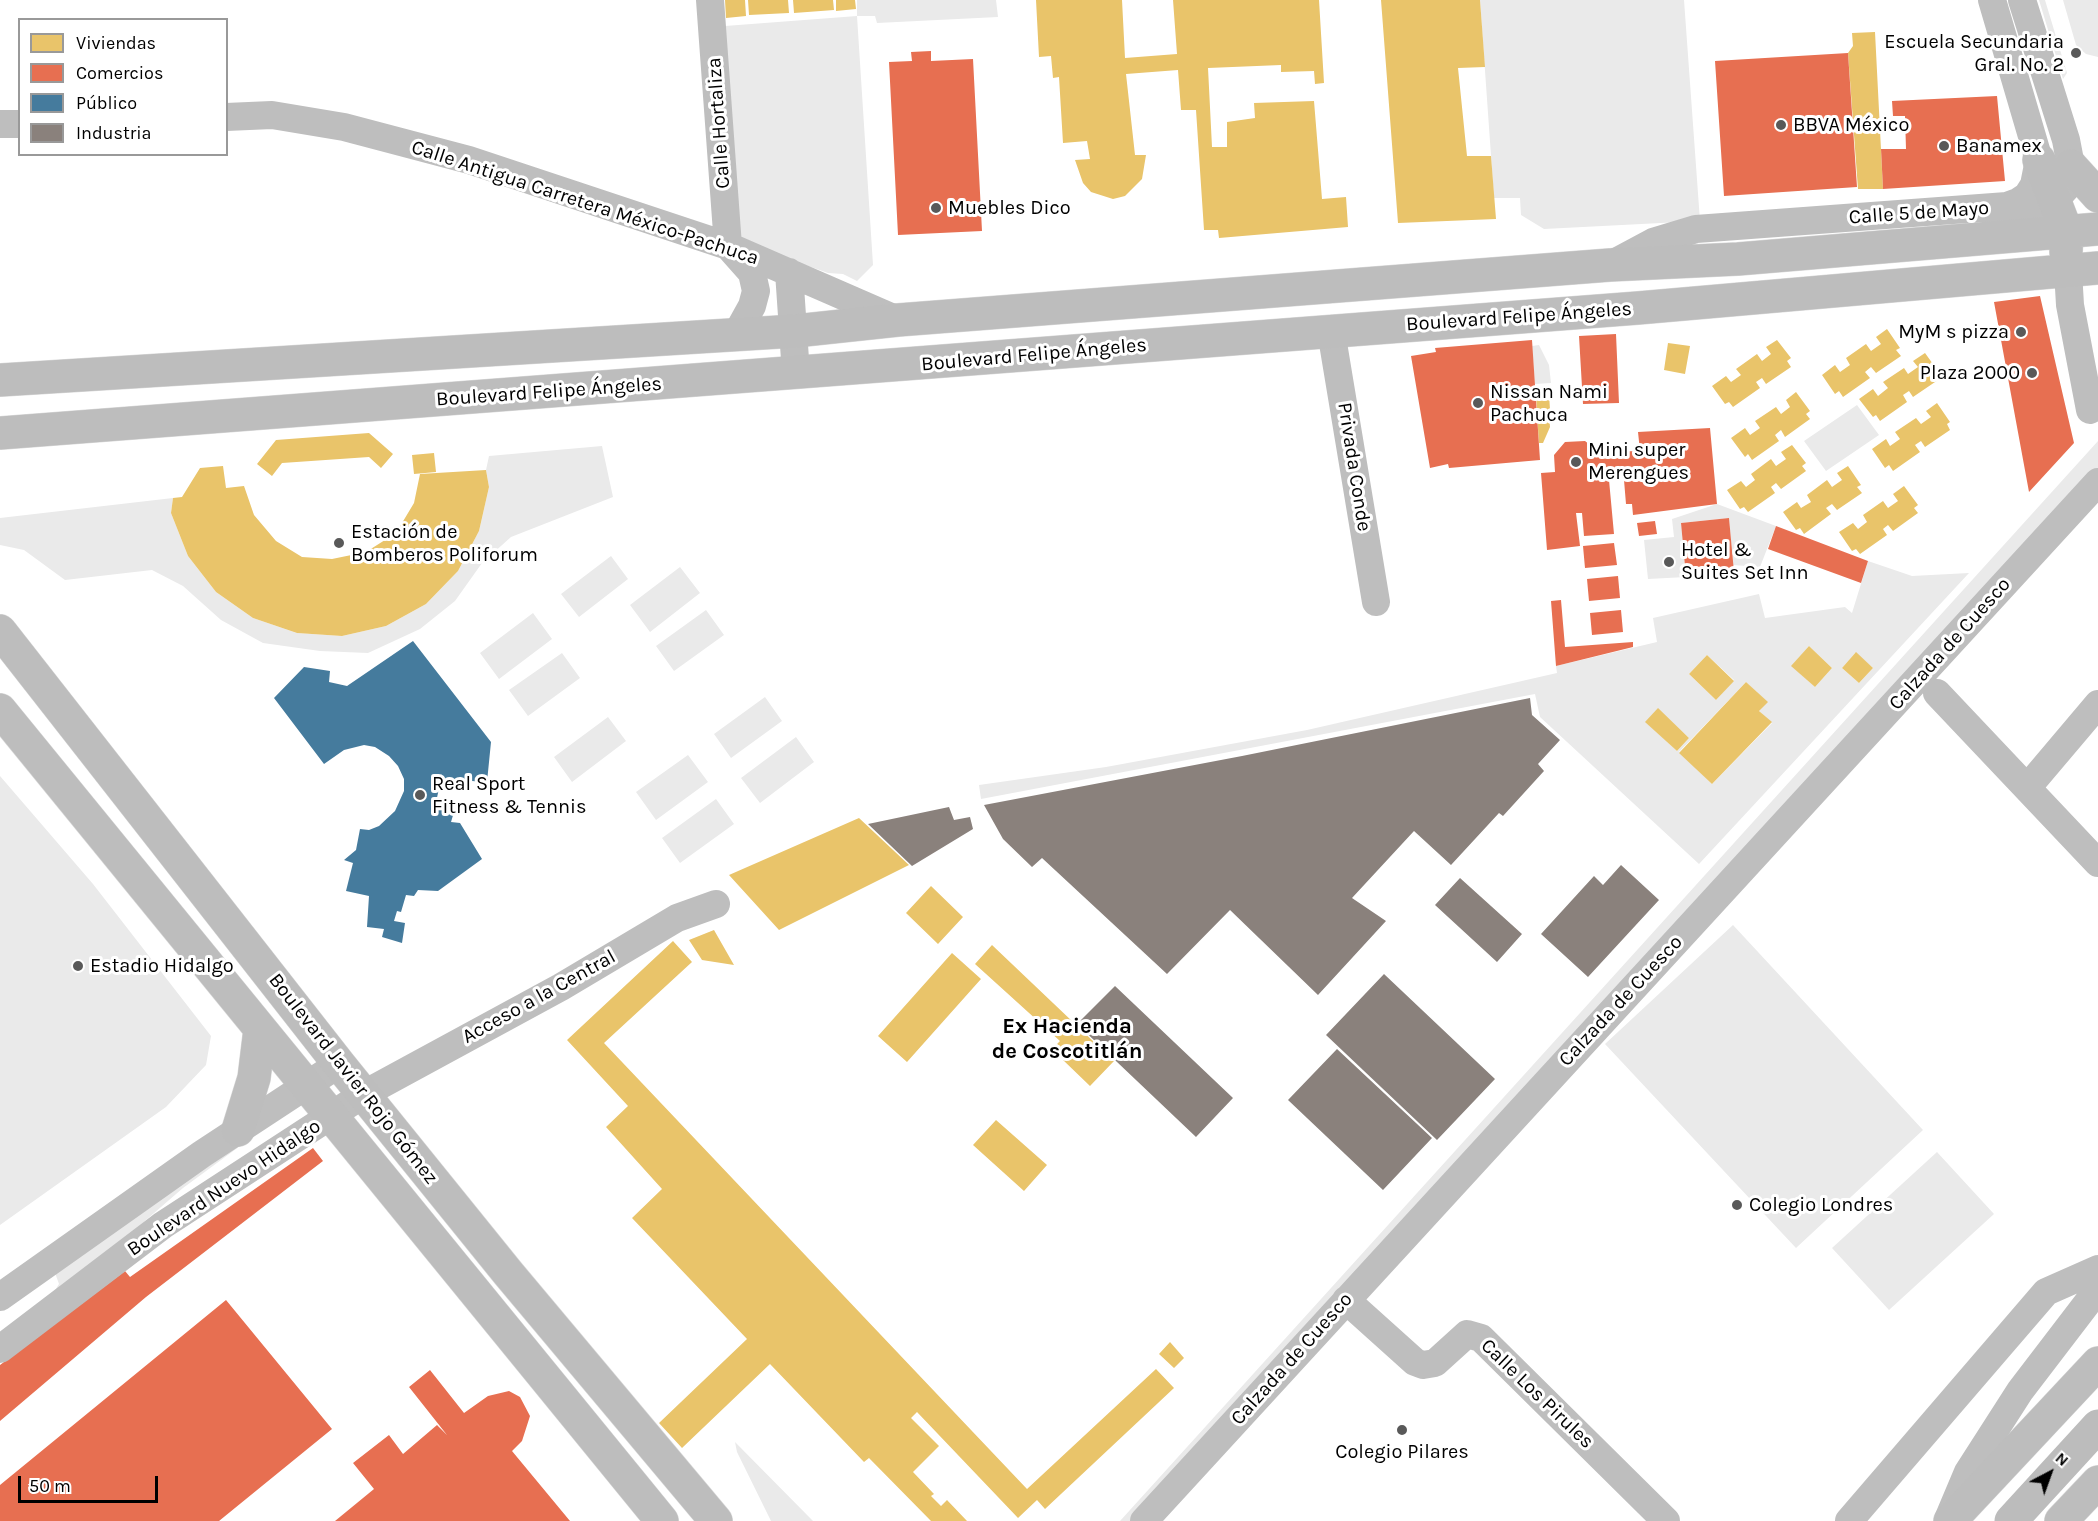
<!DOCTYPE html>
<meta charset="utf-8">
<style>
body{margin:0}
#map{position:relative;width:2098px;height:1521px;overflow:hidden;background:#fff;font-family:Karla,sans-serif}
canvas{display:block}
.legend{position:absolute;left:18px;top:18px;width:210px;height:138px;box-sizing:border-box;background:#fff;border:2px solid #999;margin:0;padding:8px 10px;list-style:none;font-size:18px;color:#000}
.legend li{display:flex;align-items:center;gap:12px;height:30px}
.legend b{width:30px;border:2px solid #999}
.north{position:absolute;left:2020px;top:1443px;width:60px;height:60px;-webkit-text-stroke:4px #fff;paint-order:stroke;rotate:41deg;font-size:16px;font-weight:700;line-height:24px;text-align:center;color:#000}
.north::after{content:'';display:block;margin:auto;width:21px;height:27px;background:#000;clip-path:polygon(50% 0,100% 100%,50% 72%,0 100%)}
.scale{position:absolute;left:18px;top:1476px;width:140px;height:27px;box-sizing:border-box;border:3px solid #000;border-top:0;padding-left:8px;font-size:18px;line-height:21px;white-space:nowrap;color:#000;-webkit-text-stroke:4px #fff;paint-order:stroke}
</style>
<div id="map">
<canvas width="2098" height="1521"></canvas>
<ul class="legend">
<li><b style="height:16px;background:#e9c46a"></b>Viviendas</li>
<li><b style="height:16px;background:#e76f51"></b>Comercios</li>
<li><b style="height:16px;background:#457b9d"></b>Público</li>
<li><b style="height:16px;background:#8a817c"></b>Industria</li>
</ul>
<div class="north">N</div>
<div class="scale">50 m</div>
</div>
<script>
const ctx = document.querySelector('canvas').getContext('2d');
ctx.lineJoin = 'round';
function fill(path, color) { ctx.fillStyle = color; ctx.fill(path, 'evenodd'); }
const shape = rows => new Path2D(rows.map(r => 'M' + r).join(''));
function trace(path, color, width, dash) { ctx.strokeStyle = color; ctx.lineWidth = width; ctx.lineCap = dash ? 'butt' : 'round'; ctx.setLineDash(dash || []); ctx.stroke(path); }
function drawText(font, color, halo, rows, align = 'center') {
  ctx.font = font + ' Karla,sans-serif'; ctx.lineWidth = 6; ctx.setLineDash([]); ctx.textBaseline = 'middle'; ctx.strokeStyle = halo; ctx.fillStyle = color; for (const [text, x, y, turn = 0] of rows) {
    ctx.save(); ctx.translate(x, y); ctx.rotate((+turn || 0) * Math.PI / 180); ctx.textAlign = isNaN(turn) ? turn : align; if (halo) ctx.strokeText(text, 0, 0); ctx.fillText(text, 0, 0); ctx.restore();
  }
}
const green = shape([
 [857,0,996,0,998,17,877,23,875,16,857,16,873,265,857,281,843,274,828,273,738,241,725,26,857,16],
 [1480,0,1684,0,1700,221,1544,229,1521,215,1520,198,1494,198],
 [2039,0,2045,0,2067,73,2063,79],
 [2063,0,2098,0,2098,57,2086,54,2076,45],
 [1539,345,1549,365,1551,383,1535,384,1532,346],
 [1857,405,1879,435,1826,471,1804,441],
 [2098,441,2098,479,1141,1521,1120,1521],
 [602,446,613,497,511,537,482,563,455,601,420,629,368,653,320,651,263,643,221,620,183,586,152,570,65,580,24,550,0,545,0,518,173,498,171,513,188,556,216,592,253,618,297,633,342,636,386,626,426,604,458,571,479,531,489,487,486,470,489,456],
 [1717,504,1776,526,1760,567,1733,565,1729,518,1681,523,1686,577,1648,579,1644,540,1674,537,1672,519],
 [611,556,628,579,579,617,561,594],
 [1868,561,1912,576,1969,573,1699,864,1540,717,1535,694,981,799,979,785,1106,767,1307,730,1557,673,1556,666,1657,642,1653,618,1759,594,1765,618,1845,607,1852,613],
 [1809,646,1832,668,1815,687,1792,666],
 [1855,653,1873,668,1859,683,1842,668],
 [1707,655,1734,680,1716,700,1689,674],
 [1746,682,1767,702,1759,711,1772,723,1712,784,1679,752],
 [1658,709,1689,738,1677,751,1646,722],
 [680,567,700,593,650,632,630,605],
 [706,610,724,635,674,671,656,646],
 [533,613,552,639,499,679,480,653],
 [562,653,580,678,528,716,509,690],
 [765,697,782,721,731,758,714,734],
 [608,717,626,741,572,782,554,757],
 [796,737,814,762,760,803,741,778],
 [688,755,708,782,656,820,636,792],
 [0,776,93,884,211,1036,206,1065,166,1107,0,1225],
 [716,799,734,824,680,863,662,838],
 [1733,925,1923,1130,1796,1248,1605,1044],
 [255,1135,183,1188,102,1258,52,1295,59,1284,54,1270],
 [1937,1152,1994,1214,1889,1310,1832,1248],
 [735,1442,813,1521,771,1521,737,1452]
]);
const homes = shape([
 [725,0,745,0,746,16,726,18],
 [748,0,788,0,789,13,749,15],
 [793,0,833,0,834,10,794,13],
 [836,0,855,0,856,9,836,11],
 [1036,0,1122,0,1125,58,1177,54,1173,0,1319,0,1324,83,1315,84,1314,71,1281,72,1281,65,1208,68,1212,147,1227,147,1227,122,1255,118,1254,103,1314,101,1322,199,1346,197,1348,227,1219,238,1218,230,1204,230,1196,110,1181,110,1178,70,1126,74,1135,155,1146,155,1142,179,1125,196,1113,199,1091,192,1083,183,1075,160,1090,159,1087,141,1063,143,1059,77,1053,78,1051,56,1039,57],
 [1381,0,1480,0,1485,67,1458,68,1467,156,1491,156,1496,219,1398,223],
 [1875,32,1883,189,1858,189,1848,53,1853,46,1852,33],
 [1887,329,1900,348,1896,350,1901,356,1876,373,1871,367,1865,372,1870,378,1843,397,1839,391,1835,394,1822,375,1835,365,1840,372,1850,365,1846,358,1866,344,1871,351,1881,344,1876,337],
 [1777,340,1791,358,1787,361,1791,367,1766,384,1762,378,1756,382,1760,388,1733,407,1729,402,1725,404,1712,386,1726,376,1731,382,1741,375,1736,369,1757,354,1762,361,1771,354,1766,347],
 [1668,343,1690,346,1685,374,1664,370],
 [1925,353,1938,371,1934,374,1938,380,1913,397,1909,391,1903,395,1907,402,1880,421,1876,415,1873,417,1859,399,1873,389,1878,396,1888,388,1883,382,1904,368,1908,374,1918,367,1913,361],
 [1796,392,1810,411,1806,414,1810,419,1785,437,1781,430,1775,435,1779,441,1752,460,1748,454,1745,457,1731,438,1745,428,1750,435,1760,428,1755,421,1776,407,1781,414,1790,407,1786,400],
 [1549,394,1550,410,1537,412,1536,395],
 [1937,403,1950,422,1947,424,1950,430,1925,447,1921,441,1915,445,1920,452,1893,471,1889,465,1885,468,1872,449,1886,439,1890,446,1900,439,1895,432,1916,418,1921,424,1931,417,1926,411],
 [1549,414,1550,427,1543,443,1539,443,1537,415],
 [369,433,393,454,381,468,369,457,282,463,272,476,257,464,276,440],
 [1792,445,1806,463,1802,466,1806,471,1781,489,1776,483,1771,487,1775,493,1748,512,1744,507,1740,509,1727,490,1741,481,1746,487,1755,480,1751,474,1771,459,1776,466,1786,459,1781,452],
 [434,453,436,472,414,474,412,455],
 [223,466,226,488,244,486,254,515,276,541,302,557,332,559,366,552,396,533,414,503,420,474,486,470,489,487,479,531,458,571,426,604,386,626,342,636,297,633,253,618,216,592,188,556,171,513,173,498,182,497,200,468],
 [1848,466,1861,485,1857,487,1862,493,1837,510,1832,504,1826,508,1831,514,1804,534,1800,528,1796,530,1783,512,1797,502,1801,508,1811,502,1807,495,1827,480,1832,487,1842,480,1837,473],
 [1904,486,1918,505,1914,508,1918,513,1893,531,1888,525,1883,529,1887,535,1860,554,1856,549,1852,551,1839,532,1853,523,1858,529,1867,522,1863,515,1883,501,1888,508,1898,501,1893,494],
 [1809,646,1832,668,1815,687,1791,666],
 [1856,652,1873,668,1859,683,1842,668],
 [1707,655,1734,681,1716,700,1689,674],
 [1746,682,1768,702,1759,711,1772,722,1712,784,1679,753],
 [1658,708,1689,738,1677,751,1645,722],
 [859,818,909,865,779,930,729,875],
 [931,886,963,917,938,944,906,913],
 [714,930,734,965,702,960,689,940],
 [673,941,692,962,604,1043,1027,1489,1156,1369,1174,1388,1045,1509,1037,1500,1018,1518,917,1412,911,1418,939,1446,913,1472,934,1494,931,1496,941,1506,947,1500,967,1521,931,1521,869,1458,864,1462,770,1364,682,1448,659,1423,747,1339,632,1218,662,1189,606,1127,628,1106,567,1040],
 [992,945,1114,1061,1090,1086,1063,1060,1068,1055,1057,1044,1060,1041,975,964],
 [952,953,981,979,907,1062,878,1036],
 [996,1120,1047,1165,1024,1191,973,1145],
 [1170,1342,1184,1358,1174,1368,1159,1354]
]);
const shops = shape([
 [931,51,931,61,973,59,982,231,898,235,889,62,912,61,911,52],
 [1848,53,1857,187,1724,196,1715,61],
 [1997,96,2005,181,1883,189,1881,149,1906,149,1905,116,1893,116,1892,101],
 [2040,296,2074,443,2029,492,1994,302],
 [1616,334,1619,403,1583,404,1579,336],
 [1532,340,1540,460,1449,468,1448,464,1430,468,1411,356,1436,352,1435,348],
 [1710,428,1717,504,1633,515,1632,504,1626,504,1623,468,1599,468,1599,481,1609,480,1614,534,1584,536,1582,513,1576,513,1580,546,1547,550,1541,473,1555,472,1554,455,1565,442,1585,441,1599,452,1640,451,1638,432],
 [1729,518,1734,572,1686,577,1681,523],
 [1655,521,1657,534,1639,536,1637,523],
 [1776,526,1868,561,1861,583,1768,549],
 [1614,543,1617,565,1585,568,1583,546],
 [1618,576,1620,598,1589,601,1587,579],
 [1561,600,1565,647,1633,642,1633,647,1556,666,1551,601],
 [1621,610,1623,632,1592,635,1590,613],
 [313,1148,323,1161,146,1297,0,1421,0,1365,125,1271,130,1277],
 [226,1300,332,1429,219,1521,0,1521,0,1485],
 [430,1370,464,1413,488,1396,509,1391,520,1397,530,1416,522,1441,512,1451,570,1521,335,1521,374,1489,353,1463,389,1435,403,1454,437,1425,447,1435,409,1387]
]);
const public = shape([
 [413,641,491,742,487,782,441,779,435,807,454,812,451,822,460,823,482,859,438,891,418,890,414,896,406,895,401,912,397,911,394,921,405,923,402,943,382,937,384,929,367,927,369,896,346,891,353,863,344,860,356,850,360,829,369,830,379,826,395,811,404,791,404,779,398,766,389,756,375,747,364,745,344,750,324,764,274,698,304,667,330,671,329,682,347,686]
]);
const industry = shape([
 [1530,698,1532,715,1560,740,1538,764,1544,771,1503,816,1499,813,1451,865,1414,831,1352,898,1386,921,1318,995,1230,910,1167,974,1042,858,1032,867,1003,839,984,805,1242,756],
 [949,807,954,820,970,817,973,829,912,866,868,824],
 [1621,865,1659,900,1588,977,1541,934,1594,876,1603,885],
 [1460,878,1522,934,1497,962,1435,905],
 [1384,974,1495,1079,1437,1140,1326,1035],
 [1115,986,1233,1098,1196,1137,1077,1024],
 [1337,1049,1432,1138,1383,1190,1288,1100]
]);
const river = shape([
 [2011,1521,2098,1426]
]);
const minor = shape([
 [710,0,728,246,752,273,756,291,752,306,737,333],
 [226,117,272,115,344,127,469,160,728,246,898,320],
 [0,124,20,124],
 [1996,222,2044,212,2066,188,2071,166,2066,140,2022,0],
 [1610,265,1653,242,1696,229,2007,206,2018,202,2027,196,2034,185,2039,160,1992,0],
 [2068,271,2070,305,2090,410],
 [789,272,796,374],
 [1331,331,1376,602],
 [1937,693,2098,863],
 [2027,788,2098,704],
 [0,1297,202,1154,339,1064],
 [1346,1300,1415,1362,1423,1365,1435,1363,1467,1334,1481,1338,1666,1521],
 [0,1349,163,1225,364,1094,561,987,677,918,716,904],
 [1949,1517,1968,1472,2020,1391,2098,1289],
 [1144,1521,2098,482],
 [1849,1521,2046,1292,2098,1269]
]);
const major = shape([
 [2039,160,2067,233,2066,252],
 [2071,166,2098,196],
 [0,380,795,331,898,320,1610,265,1738,259,2098,229],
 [0,433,1638,308,2098,268],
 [0,631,339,1064,508,1273,716,1521],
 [0,710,662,1521],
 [238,1130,254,1078,260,1029],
 [1950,1521,2098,1363],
 [2061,1521,2098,1482]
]);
const markers = [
 [2076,53,6,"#595959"],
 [1781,125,6,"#595959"],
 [1944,146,6,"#595959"],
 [936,208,6,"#595959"],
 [2021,332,6,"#595959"],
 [2032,373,6,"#595959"],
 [1478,403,6,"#595959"],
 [1576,462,6,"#595959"],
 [339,543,6,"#595959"],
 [1669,562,6,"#595959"],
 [420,795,6,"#595959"],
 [78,966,6,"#595959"],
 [1737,1205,6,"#595959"],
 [1402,1430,6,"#595959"]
];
const poiNames = [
 ["Escuela Secundaria",2064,42,"right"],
 ["Gral. No. 2",2064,65,"right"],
 ["BBVA México",1793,125],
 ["Banamex",1956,146],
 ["Muebles Dico",948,208],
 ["MyM s pizza",2009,332,"right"],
 ["Plaza 2000",2020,373,"right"],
 ["Nissan Nami",1490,392],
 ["Pachuca",1490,415],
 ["Mini super",1588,450],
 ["Merengues",1588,473],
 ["Estación de",351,532],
 ["Bomberos Poliforum",351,555],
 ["Hotel &",1681,550],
 ["Suites Set Inn",1681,573],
 ["Real Sport",432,784],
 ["Fitness & Tennis",432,807],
 ["Estadio Hidalgo",90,966],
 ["Colegio Londres",1749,1205],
 ["Colegio Pilares",1402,1452,"center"]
];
const streetNames = [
 ["Calle Hortaliza",719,123,-94],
 ["Calle Antigua Carretera México-Pachuca",585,203,18],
 ["Calle 5 de Mayo",1919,213,-4],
 ["Boulevard Felipe Ángeles",1519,317,-4],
 ["Boulevard Felipe Ángeles",1034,355,-5],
 ["Boulevard Felipe Ángeles",549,392,-4],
 ["Privada Conde",1354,467,81],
 ["Calzada de Cuesco",1950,644,-48],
 ["Acceso a la Central",539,997,-29],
 ["Calzada de Cuesco",1621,1001,-47],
 ["Boulevard Javier Rojo Gómez",353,1079,52],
 ["Boulevard Nuevo Hidalgo",224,1188,-34],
 ["Calzada de Cuesco",1292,1359,-48],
 ["Calle Los Pirules",1537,1394,44]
];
const quarterNames = [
 ["Ex Hacienda",1067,1027],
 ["de Coscotitlán",1067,1052]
];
fill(green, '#eaeaea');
fill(homes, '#e9c46a');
fill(shops, '#e76f51');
fill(public, '#457b9d');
fill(industry, '#8a817c');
trace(river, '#bcbcbc', 33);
trace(major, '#dbdbdb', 34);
trace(minor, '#bebebe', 28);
trace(major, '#bdbdbd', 33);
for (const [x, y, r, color] of markers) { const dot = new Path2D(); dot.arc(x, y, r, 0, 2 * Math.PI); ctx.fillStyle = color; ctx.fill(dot); trace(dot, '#fff', 2); }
drawText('20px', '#000', '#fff', poiNames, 'left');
drawText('20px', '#000', '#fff', streetNames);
drawText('bold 22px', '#000', '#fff', quarterNames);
</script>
